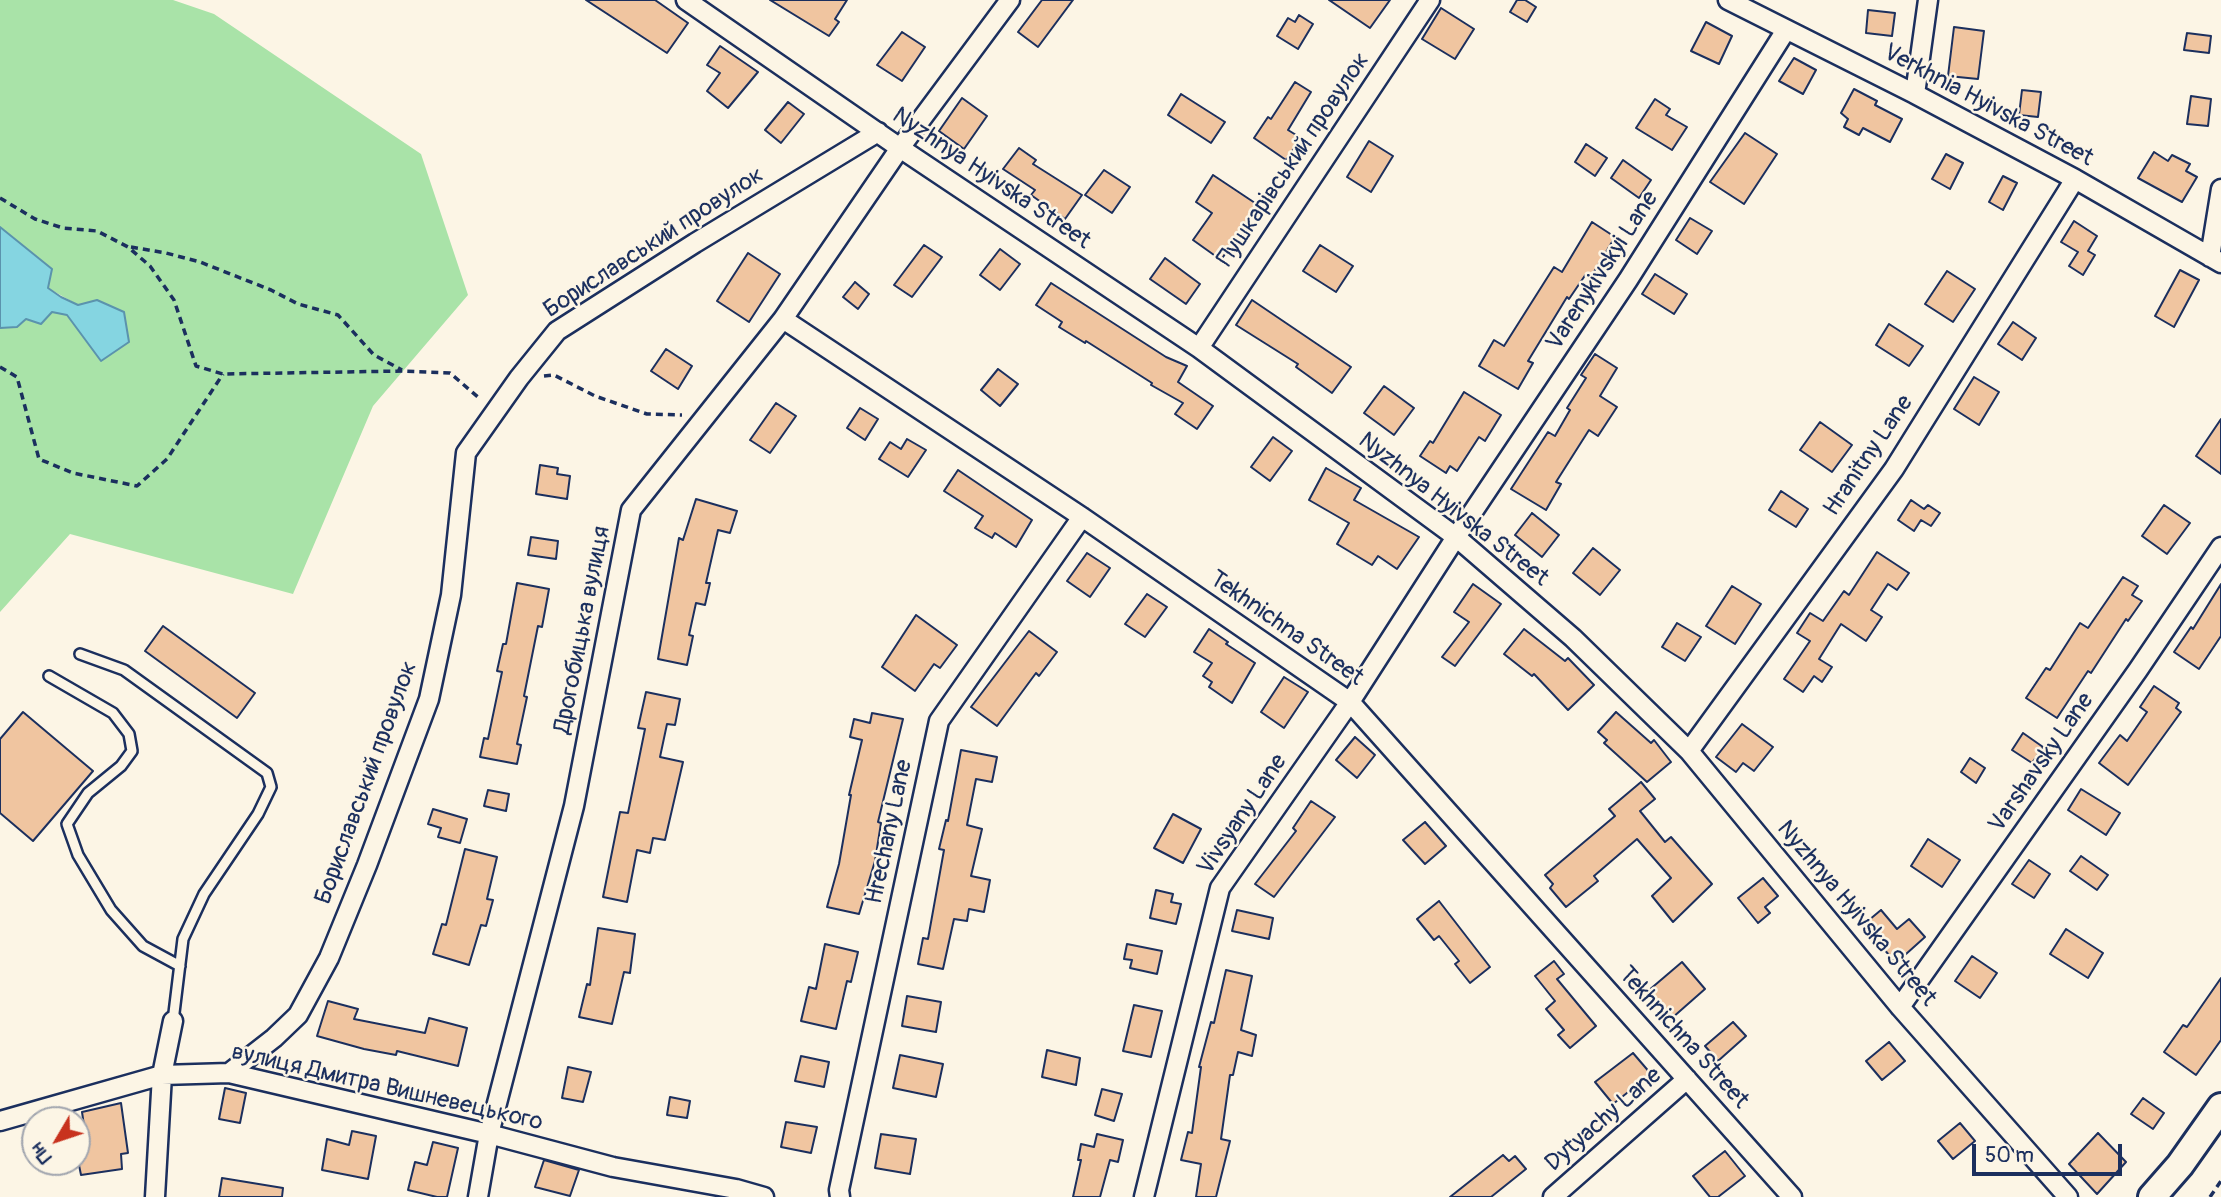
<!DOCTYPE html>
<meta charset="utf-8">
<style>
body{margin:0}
#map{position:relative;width:2221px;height:1197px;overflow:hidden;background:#fcf5e5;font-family:Pangolin,sans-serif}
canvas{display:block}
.north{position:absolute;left:21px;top:1106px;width:70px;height:70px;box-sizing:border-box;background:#fcf5e5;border:2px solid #a2a6af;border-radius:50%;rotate:231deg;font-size:19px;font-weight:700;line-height:28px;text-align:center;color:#1b2f5e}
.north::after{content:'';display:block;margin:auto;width:24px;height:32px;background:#c8321e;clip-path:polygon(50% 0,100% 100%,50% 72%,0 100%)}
.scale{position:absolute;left:1972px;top:1144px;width:150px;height:32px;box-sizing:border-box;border:4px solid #1b2f5e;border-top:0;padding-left:9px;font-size:21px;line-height:24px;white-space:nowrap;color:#1b2f5e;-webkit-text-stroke:5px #fcf5e5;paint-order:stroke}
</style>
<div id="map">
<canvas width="2221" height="1197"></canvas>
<div class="north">Пн</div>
<div class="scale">50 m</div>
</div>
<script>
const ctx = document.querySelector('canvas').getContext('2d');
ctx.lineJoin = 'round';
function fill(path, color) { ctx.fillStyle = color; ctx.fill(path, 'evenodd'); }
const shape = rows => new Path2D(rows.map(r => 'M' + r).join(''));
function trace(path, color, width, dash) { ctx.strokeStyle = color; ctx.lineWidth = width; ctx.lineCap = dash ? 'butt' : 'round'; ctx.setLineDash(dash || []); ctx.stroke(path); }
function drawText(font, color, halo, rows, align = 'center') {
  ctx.font = font + ' Pangolin,sans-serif'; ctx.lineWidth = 5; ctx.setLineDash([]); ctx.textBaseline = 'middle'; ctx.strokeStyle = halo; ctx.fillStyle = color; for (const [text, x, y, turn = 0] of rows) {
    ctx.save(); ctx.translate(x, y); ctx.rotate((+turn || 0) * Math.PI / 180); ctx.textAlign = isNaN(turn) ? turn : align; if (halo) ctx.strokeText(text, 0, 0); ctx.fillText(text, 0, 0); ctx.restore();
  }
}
const green = shape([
 [0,0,173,0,214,14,421,154,468,295,373,406,293,594,70,534,0,612,0,328,17,327,26,319,52,312,68,315,101,361,129,341,78,305,48,288,52,269,0,227]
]);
const water = shape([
 [0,227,52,269,48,288,61,297,78,305,97,300,124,312,129,342,101,361,67,315,52,312,41,324,26,319,17,327,0,328,0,227]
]);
const building = shape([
 [586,0,655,0,688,23,667,53,586,0],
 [770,0,847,0,835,19,839,22,829,36,770,0],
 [1042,0,1073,0,1038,47,1018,32,1042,0],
 [1329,0,1390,0,1370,28,1329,0],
 [1517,0,1525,0,1536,7,1527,22,1510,12,1517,0],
 [1441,8,1474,29,1455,59,1422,39,1441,8],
 [1868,10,1895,13,1892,36,1866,33,1868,10],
 [1299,15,1313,24,1298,49,1277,36,1288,18,1295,22,1299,15],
 [1706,22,1732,36,1719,64,1691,51,1706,22],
 [1954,27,1984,31,1978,79,1948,76,1954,27],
 [902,32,925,47,902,81,877,65,902,32],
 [2187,33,2211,36,2209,53,2184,50,2187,33],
 [720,46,758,72,728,108,707,91,720,73,707,65,720,46],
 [1794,58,1816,70,1803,94,1779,81,1794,58],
 [1295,82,1311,92,1288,130,1301,138,1286,160,1254,138,1268,117,1271,119,1295,82],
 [1854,89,1877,101,1875,105,1902,119,1890,142,1863,128,1859,135,1844,127,1848,119,1841,113,1854,89],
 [2022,90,2041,92,2038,117,2019,115,2022,90],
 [1181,94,1225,122,1211,143,1168,115,1181,94],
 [2191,96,2211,99,2208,126,2187,124,2191,96],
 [962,98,987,116,964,149,939,131,962,98],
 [1655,99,1670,109,1666,115,1687,127,1672,150,1636,128,1655,99],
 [788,102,804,114,781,143,765,130,788,102],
 [1745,133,1777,154,1744,204,1710,182,1745,133],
 [1369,141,1393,156,1371,192,1347,177,1369,141],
 [1586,144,1607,158,1595,176,1575,162,1586,144],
 [1019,148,1036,160,1033,164,1082,195,1065,219,1031,195,1035,190,1003,169,1019,148],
 [2154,152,2168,161,2172,155,2190,164,2186,171,2197,177,2182,202,2138,178,2154,152],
 [1946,154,1963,163,1950,189,1932,179,1946,154],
 [1623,160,1651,180,1639,198,1611,178,1623,160],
 [1104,170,1130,187,1112,213,1085,195,1104,170],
 [1213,175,1258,205,1221,260,1193,240,1212,213,1196,202,1213,175],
 [2003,176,2017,183,2003,210,1989,202,2003,176],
 [1690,218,1712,231,1697,254,1676,240,1690,218],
 [2074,221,2097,236,2088,251,2095,255,2083,275,2069,266,2078,252,2061,242,2074,221],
 [1592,222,1615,237,1591,277,1586,274,1569,299,1567,297,1528,361,1533,363,1518,389,1479,366,1494,340,1504,346,1554,267,1562,272,1592,222],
 [924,245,942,257,912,297,894,285,924,245],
 [1320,245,1353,266,1336,292,1303,271,1320,245],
 [1000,249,1020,264,1000,290,980,275,1000,249],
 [748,253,780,274,749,322,717,301,748,253],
 [1165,258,1200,284,1186,304,1150,279,1165,258],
 [2180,270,2199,280,2174,327,2155,316,2180,270],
 [1947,271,1975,289,1953,322,1925,304,1947,271],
 [1655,274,1687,294,1674,314,1642,294,1655,274],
 [855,282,869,294,858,309,843,297,855,282],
 [1051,283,1166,357,1187,366,1178,382,1213,406,1197,429,1175,414,1183,403,1151,385,1152,383,1086,341,1085,343,1059,327,1062,322,1036,305,1051,283],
 [1252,300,1351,367,1332,393,1296,367,1298,364,1236,325,1252,300],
 [2013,322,2036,338,2022,360,1998,344,2013,322],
 [1889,324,1923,346,1909,366,1876,345,1889,324],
 [666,349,692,366,678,389,651,371,666,349],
 [1595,354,1617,368,1600,396,1617,407,1598,436,1589,430,1556,482,1561,484,1546,510,1511,489,1548,432,1555,436,1570,410,1567,408,1586,378,1581,375,1595,354],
 [998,369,1018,384,1000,406,981,390,998,369],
 [1974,377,1999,392,1979,425,1954,409,1974,377],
 [1384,386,1414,408,1394,435,1364,413,1384,386],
 [1464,392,1501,415,1485,441,1479,437,1457,471,1450,466,1446,473,1420,456,1430,441,1433,443,1464,392],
 [776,403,796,416,770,453,750,440,776,403],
 [860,408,878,419,865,440,847,428,860,408],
 [2221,419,2221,474,2196,456,2221,419],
 [1820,422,1852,445,1832,472,1800,450,1820,422],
 [1273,437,1292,451,1270,481,1251,467,1273,437],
 [907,439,926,450,908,477,879,459,890,442,901,449,907,439],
 [540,465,558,468,557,474,570,476,567,499,536,494,540,465],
 [1326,468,1361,488,1354,500,1419,537,1397,569,1378,556,1372,565,1337,544,1349,523,1309,500,1326,468],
 [958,470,1032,520,1016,547,995,533,992,538,975,528,983,516,944,491,958,470],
 [1781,491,1808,509,1796,527,1769,510,1781,491],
 [696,499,737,511,730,533,718,530,706,583,710,583,705,605,696,603,689,635,693,636,687,665,658,659,679,538,683,540,696,499],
 [1911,500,1924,509,1928,505,1940,513,1931,526,1921,520,1914,531,1898,520,1911,500],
 [2164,505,2190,523,2167,554,2142,536,2164,505],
 [1532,513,1559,535,1542,557,1515,535,1532,513],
 [531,537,558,541,556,559,528,555,531,537],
 [1593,548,1620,570,1600,595,1573,573,1593,548],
 [1877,552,1909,573,1897,590,1888,584,1871,610,1882,617,1866,641,1841,624,1819,659,1832,667,1822,682,1814,676,1803,692,1784,679,1810,641,1797,633,1810,613,1823,621,1844,591,1849,595,1877,552],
 [1087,553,1110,568,1090,597,1067,581,1087,553],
 [2123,577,2138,586,2132,595,2142,601,2128,621,2126,619,2091,673,2088,671,2057,718,2026,698,2046,668,2050,670,2080,623,2088,628,2123,577],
 [517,583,549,589,542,627,538,626,524,696,527,697,517,744,521,745,517,764,480,757,484,738,488,739,502,672,497,671,503,644,506,644,517,583],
 [1473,584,1501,604,1455,666,1442,657,1469,622,1454,612,1473,584],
 [2221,584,2221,636,2199,669,2174,652,2191,627,2193,629,2221,584],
 [1732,586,1761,604,1735,644,1706,626,1732,586],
 [1147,594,1167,607,1145,637,1125,624,1147,594],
 [916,615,957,645,940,668,934,664,915,691,882,667,916,615],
 [1677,623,1701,637,1685,661,1662,647,1677,623],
 [163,626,255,693,237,718,145,651,163,626],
 [1209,629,1228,642,1226,644,1255,663,1232,703,1209,687,1212,682,1203,676,1212,663,1194,652,1209,629],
 [1524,629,1565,661,1568,658,1594,685,1568,710,1534,674,1532,676,1504,654,1524,629],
 [1029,631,1057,652,1039,676,1036,673,997,726,971,707,1029,631],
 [1284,677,1308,692,1284,728,1261,712,1284,677],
 [2154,686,2179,703,2176,708,2181,712,2128,785,2099,763,2120,735,2127,741,2147,712,2140,707,2154,686],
 [646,692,680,699,675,725,667,724,660,757,683,762,665,840,653,838,650,853,637,850,627,902,603,897,620,812,628,813,645,729,638,728,646,692],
 [23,712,93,771,33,841,0,813,0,739,23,712],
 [1616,712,1651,743,1654,740,1671,762,1647,782,1604,743,1607,740,1598,732,1616,712],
 [872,713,903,719,878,822,881,823,875,861,859,914,827,907,839,864,851,795,849,795,862,740,850,737,854,719,870,723,872,713],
 [1742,724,1773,747,1754,771,1743,763,1736,772,1716,757,1742,724],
 [2023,733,2043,747,2032,763,2012,750,2023,733],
 [1355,737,1375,755,1357,778,1336,760,1355,737],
 [961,750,997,757,992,782,976,779,967,825,982,829,971,876,990,880,984,912,969,909,967,921,954,919,943,969,918,964,923,938,928,939,944,850,939,849,946,820,948,821,961,750],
 [1970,758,1985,768,1976,783,1961,772,1970,758],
 [1641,782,1655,799,1640,811,1665,842,1671,837,1712,884,1673,922,1652,896,1671,878,1637,839,1594,876,1598,881,1566,907,1550,888,1553,884,1545,875,1615,816,1609,809,1641,782],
 [2081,789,2120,813,2106,835,2068,810,2081,789],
 [488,790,509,794,506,811,484,806,488,790],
 [1311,801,1335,817,1274,897,1255,884,1296,831,1293,828,1311,801],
 [433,809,467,819,460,843,438,837,441,828,428,824,433,809],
 [1173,814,1201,829,1183,863,1154,848,1173,814],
 [1425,822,1446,846,1425,864,1403,840,1425,822],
 [1928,839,1960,860,1942,887,1911,866,1928,839],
 [465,849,497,857,487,899,493,900,486,926,481,925,469,965,433,954,442,924,446,925,465,849],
 [2081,856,2108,875,2097,890,2070,871,2081,856],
 [2029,860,2050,874,2034,898,2012,884,2029,860],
 [1763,878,1778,896,1765,907,1770,913,1758,923,1738,898,1763,878],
 [1156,890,1173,894,1171,902,1181,904,1176,924,1150,918,1156,890],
 [1439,901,1490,967,1470,983,1455,964,1459,961,1439,936,1434,940,1417,919,1439,901],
 [1237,910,1273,918,1269,939,1232,931,1237,910],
 [1881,910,1897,929,1909,919,1925,937,1896,963,1863,925,1881,910],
 [598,928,635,934,630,973,624,972,612,1024,579,1017,587,984,590,985,598,928],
 [2066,929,2103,953,2088,978,2050,954,2066,929],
 [825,944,858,952,851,982,847,981,836,1029,801,1021,809,987,816,989,825,944],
 [1127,944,1162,951,1157,974,1130,968,1132,960,1124,959,1127,944],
 [1972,956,1997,973,1980,998,1955,981,1972,956],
 [1554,961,1564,974,1557,979,1596,1026,1570,1048,1558,1035,1564,1030,1546,1009,1555,1001,1535,976,1554,961],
 [1682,962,1705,989,1672,1018,1648,991,1682,962],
 [1226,970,1252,976,1241,1030,1256,1035,1252,1056,1238,1052,1233,1075,1230,1075,1221,1139,1230,1141,1216,1197,1196,1197,1201,1164,1181,1160,1188,1132,1192,1133,1201,1067,1199,1067,1211,1022,1214,1023,1226,970],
 [2221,978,2221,1040,2196,1075,2164,1052,2183,1025,2187,1027,2221,978],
 [907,996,941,1002,936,1032,902,1026,907,996],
 [328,1001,358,1009,354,1019,425,1033,429,1018,467,1028,458,1066,397,1051,396,1055,364,1049,317,1036,328,1001],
 [1134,1005,1162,1011,1151,1057,1123,1051,1134,1005],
 [1733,1022,1746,1036,1718,1061,1705,1046,1733,1022],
 [1889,1042,1905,1061,1882,1080,1866,1061,1889,1042],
 [1047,1050,1080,1058,1076,1085,1042,1077,1047,1050],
 [1633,1053,1651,1074,1613,1104,1595,1082,1633,1053],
 [900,1055,943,1064,936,1097,893,1088,900,1055],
 [801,1056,829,1062,824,1087,795,1081,801,1056],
 [568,1067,591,1072,583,1102,562,1098,568,1067],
 [225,1088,246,1093,240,1123,219,1119,225,1088],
 [1102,1089,1122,1094,1114,1121,1095,1115,1102,1089],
 [670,1097,690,1101,687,1118,667,1115,670,1097],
 [2143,1098,2164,1113,2153,1129,2131,1114,2143,1098],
 [121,1103,128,1153,121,1154,122,1169,81,1175,77,1155,77,1133,85,1132,82,1112,121,1103],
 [786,1122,817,1127,811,1153,781,1147,786,1122],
 [1960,1123,1975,1141,1953,1159,1938,1141,1960,1123],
 [352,1131,376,1136,368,1179,322,1170,327,1139,349,1145,352,1131],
 [2098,1133,2126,1162,2097,1194,2069,1164,2098,1133],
 [881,1134,916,1139,910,1174,875,1168,881,1134],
 [1097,1134,1123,1140,1118,1162,1110,1160,1100,1197,1073,1197,1081,1160,1078,1160,1081,1144,1094,1147,1097,1134],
 [433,1142,458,1148,447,1197,437,1197,408,1190,415,1162,427,1165,433,1142],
 [1725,1151,1745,1176,1718,1197,1710,1197,1693,1176,1725,1151],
 [1503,1155,1509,1161,1515,1156,1526,1169,1491,1197,1450,1197,1503,1155],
 [544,1160,579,1170,570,1196,535,1187,544,1160],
 [222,1178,283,1188,282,1197,219,1197,222,1178]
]);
const path = shape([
 [0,198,35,219,63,228,97,231,128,247,150,266,174,300,196,366,223,374,403,371,450,373,479,398,481,397],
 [131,247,166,253,200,262,271,290,298,304,338,315,374,355,402,370],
 [0,367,17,377,39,459,73,473,137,486,167,459,223,374],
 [544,376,554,375,595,396,647,414,682,415],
 [2210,1197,2221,1181]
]);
const lane = shape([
 [80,654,124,670,267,773,271,787,258,814,204,894,183,939,173,1021],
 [49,676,113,713,129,734,132,751,121,766,88,793,67,824,78,855,111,910,143,946,180,966]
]);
const street = shape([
 [686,0,900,148,1199,348,1456,537,1573,638,1689,751,1900,1007,2068,1197],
 [1728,0,1915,94,2075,179,2221,263],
 [1915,94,1928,0],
 [2210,257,2221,189],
 [783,319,1082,517,1350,702,1792,1197],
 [1199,348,1430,0],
 [1689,751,1894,469,2075,179],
 [1900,1007,2138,670,2221,547],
 [229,1073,274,1038,298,1015,329,958,367,865,429,699,451,595,466,453,519,378,557,331,695,243,878,132],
 [0,1121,162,1075,229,1073,489,1134,613,1167,736,1189,764,1197],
 [155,1197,162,1075,173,1021],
 [478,1197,489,1134,574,806,631,510,783,319,900,148,1010,0],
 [840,1197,839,1190,939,721,1082,517],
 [1144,1197,1220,888,1350,702,1456,537,1628,280,1786,30],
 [1553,1197,1687,1079]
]);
const secondary = shape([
 [2152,1197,2180,1165,2221,1107]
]);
const streetNames = [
 ["Verkhnia Hyivska Street",1988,106,28],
 ["Пушкарівський провулок",1294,160,-56],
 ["Nyzhnya Hyivska Street",991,179,34],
 ["Бориславський провулок",654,243,-33],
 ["Varenykivskyi Lane",1603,271,-57],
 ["Hranitny Lane",1869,456,-56],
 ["Nyzhnya Hyivska Street",1453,510,38],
 ["Tekhnichna Street",1286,629,35],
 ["Дрогобицька вулиця",583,630,-79],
 ["Varshavsky Lane",2042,763,-55],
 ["Бориславський провулок",367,783,-70],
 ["Vivsyany Lane",1243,815,-56],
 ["Hrechany Lane",890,832,-78],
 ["Nyzhnya Hyivska Street",1856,914,50],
 ["Tekhnichna Street",1683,1038,48],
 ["вулиця Дмитра Вишневецького",387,1088,13],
 ["Dytyachy Lane",1604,1120,-41]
];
fill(green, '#a9e3a8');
fill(water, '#85d5e1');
trace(water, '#5b93ad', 2);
fill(building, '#f0c5a0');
trace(building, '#1b2f5e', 2);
trace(lane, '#1b2f5e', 14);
trace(street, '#1b2f5e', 23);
trace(secondary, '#1b2f5e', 32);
trace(path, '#1b2f5e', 3.5, [7, 5]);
trace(lane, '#fcf5e5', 9);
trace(street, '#fcf5e5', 18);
trace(secondary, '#fcf5e5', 26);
drawText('24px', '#1b2f5e', '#fcf5e5', streetNames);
</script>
